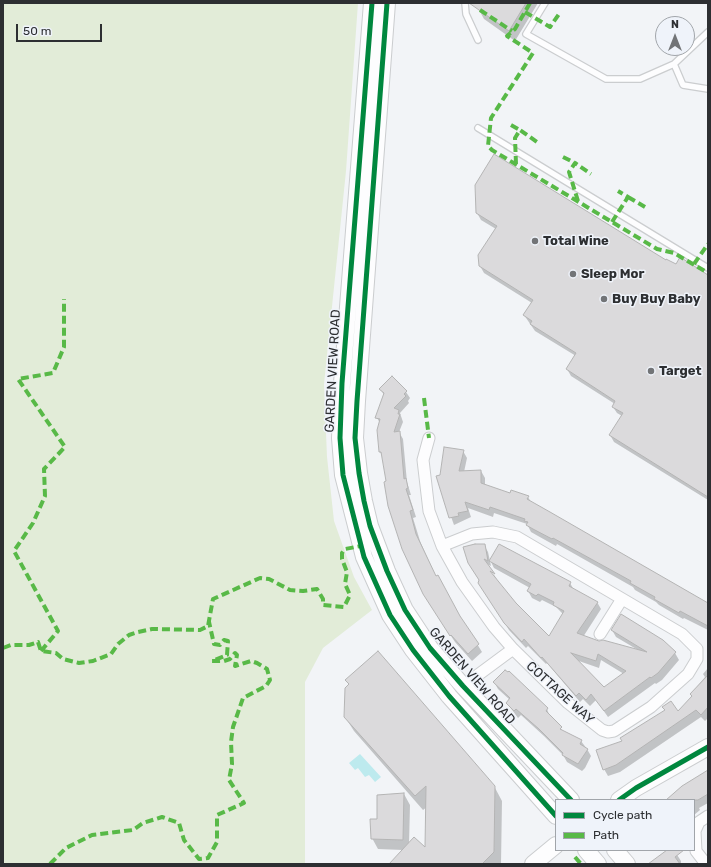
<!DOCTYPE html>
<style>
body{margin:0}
#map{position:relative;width:711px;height:867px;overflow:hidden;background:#f2f4f7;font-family:Rubik,sans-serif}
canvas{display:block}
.frame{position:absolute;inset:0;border:4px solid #2d2f32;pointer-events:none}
.legend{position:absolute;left:555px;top:799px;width:140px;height:52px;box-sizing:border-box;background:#eff3fa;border:1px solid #a1a5aa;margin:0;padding:5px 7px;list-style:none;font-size:12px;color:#2d2f32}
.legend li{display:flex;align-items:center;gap:8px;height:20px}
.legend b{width:20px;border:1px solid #a1a5aa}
.north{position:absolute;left:655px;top:16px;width:40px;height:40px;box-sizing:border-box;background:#eff3fa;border:1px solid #a1a5aa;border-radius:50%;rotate:0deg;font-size:11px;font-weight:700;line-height:16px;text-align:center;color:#2d2f32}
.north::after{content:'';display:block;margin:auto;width:14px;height:18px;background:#727477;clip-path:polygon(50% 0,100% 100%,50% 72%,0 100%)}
.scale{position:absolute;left:16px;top:24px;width:86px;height:18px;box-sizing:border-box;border:2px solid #2d2f32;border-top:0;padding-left:5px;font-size:12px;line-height:14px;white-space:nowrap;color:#2d2f32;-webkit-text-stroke:3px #eff3fa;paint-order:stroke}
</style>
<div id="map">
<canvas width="711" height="867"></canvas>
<div class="frame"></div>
<ul class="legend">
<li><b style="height:5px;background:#00873e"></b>Cycle path</li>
<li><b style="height:5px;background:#58b947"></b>Path</li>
</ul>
<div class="north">N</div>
<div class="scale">50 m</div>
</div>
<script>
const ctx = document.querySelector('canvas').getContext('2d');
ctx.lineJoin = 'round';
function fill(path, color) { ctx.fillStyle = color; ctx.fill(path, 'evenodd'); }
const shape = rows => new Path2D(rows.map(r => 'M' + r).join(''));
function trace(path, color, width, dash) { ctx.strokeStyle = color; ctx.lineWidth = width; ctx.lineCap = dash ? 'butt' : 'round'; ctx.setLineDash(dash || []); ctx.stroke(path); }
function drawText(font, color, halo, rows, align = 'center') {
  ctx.font = font + ' Rubik,sans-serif'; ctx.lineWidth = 3; ctx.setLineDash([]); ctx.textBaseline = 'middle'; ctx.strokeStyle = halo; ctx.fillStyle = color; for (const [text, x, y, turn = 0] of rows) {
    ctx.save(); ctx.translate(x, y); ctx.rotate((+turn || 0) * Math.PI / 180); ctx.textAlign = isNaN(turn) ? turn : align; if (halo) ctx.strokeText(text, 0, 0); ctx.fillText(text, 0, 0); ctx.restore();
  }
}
const green = shape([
 [3,3,358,3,346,171,324,384,327,457,334,521,354,577,372,610,323,648,305,682,305,864,3,864]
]);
const water = shape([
 [360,754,381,777,375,782,369,775,365,777,358,768,355,770,349,763]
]);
const shadow = shape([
 [477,3,538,3,515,41,484,19,478,8],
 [477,213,666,262,708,277,708,500,614,442,610,435,622,416,617,413,613,407,615,404,571,376,567,369,576,356,535,331,524,315,532,303,484,273,480,266,496,229,481,220],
 [381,390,406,392,410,398,408,401,409,403,400,413,403,422,399,432,403,439,407,482,411,495,409,495,416,517,413,518,420,541,436,577,482,652,472,661,455,642,428,601,387,482,383,457,380,452,380,423,377,418,384,395],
 [463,451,467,458,464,472,481,471,485,478,485,485,510,494,528,497,531,502,708,604,708,630,684,618,683,619,659,605,656,602,635,590,633,587,557,544,556,546,538,536,531,532,527,524,494,513,493,517,468,508,471,517,454,525,440,486,441,476],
 [484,545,488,552,491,566,487,564,485,570,494,575,497,579,494,577,515,603,549,638,563,614,556,607,542,600,540,602,532,598,528,591,530,588,494,568,491,562,570,583,574,590,597,602,601,609,583,637,599,642,638,650,616,637,612,630,663,641,675,653,679,660,662,680,656,684,655,683,608,717,596,700,590,706,583,699,580,702,547,663,546,664,528,646,526,648,509,630,469,563],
 [576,660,599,668,601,660,624,674,604,689],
 [708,668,708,718,705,721,701,717,620,772,608,776,604,769,623,741,678,713,693,697,691,694,705,677,703,674],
 [346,680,494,786,502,801,501,864,390,864,403,850,378,849,372,838,404,794,410,805,409,844,426,849,427,807,423,810,354,731,345,717,349,685],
 [494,682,547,709,550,717,564,732,581,741,587,749,591,756,585,768,582,771,567,762,563,755,544,736,521,715,518,718,507,703,510,700,498,689],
 [708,771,708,803,699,808,700,810,694,815,694,800,666,800],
 [669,850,674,850,681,861,681,864,657,864]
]);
const building = shape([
 [469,3,526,3,509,31,469,3],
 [494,154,666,260,666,259,676,264,680,257,708,275,708,497,609,435,623,413,612,407,615,401,566,369,576,353,530,324,532,321,523,315,533,300,479,266,478,255,497,226,476,213,475,185,494,154],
 [392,376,407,391,404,394,406,396,394,408,399,410,398,414,400,414,394,432,400,431,404,479,406,478,408,488,406,489,413,510,410,511,416,534,436,576,438,575,460,616,479,644,468,654,451,635,450,636,423,594,402,549,388,506,384,482,386,481,381,452,379,452,377,430,380,419,375,418,384,393,379,389,392,376],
 [444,447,464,450,459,471,481,470,481,483,510,493,511,490,529,496,527,499,550,512,708,603,708,626,680,611,679,613,654,599,655,597,630,583,631,581,553,538,552,539,533,529,526,525,528,522,524,521,525,519,490,507,489,510,465,502,468,511,458,513,459,516,449,518,436,476,440,475,444,447],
 [475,544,485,544,488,561,484,559,495,574,490,571,516,603,549,636,564,611,553,605,554,602,538,594,536,596,527,591,531,584,489,561,499,544,571,582,569,586,598,602,577,633,599,641,603,640,647,652,611,630,621,614,663,640,676,652,658,673,651,678,650,677,604,711,591,694,586,700,579,693,576,696,542,657,541,658,524,639,522,642,504,623,478,583,479,580,468,563,463,547,475,544],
 [571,653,596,661,598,654,626,671,604,687,571,653],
 [378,651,495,786,494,852,482,864,389,864,414,837,425,847,426,786,415,796,344,717,345,688,349,684,345,680,378,651],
 [505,670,508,672,509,671,548,708,546,711,562,727,560,729,582,740,580,744,588,749,578,764,562,755,563,753,539,729,516,709,514,711,506,703,510,698,493,682,505,670],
 [708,675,708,707,701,715,696,710,616,765,603,770,596,750,622,741,620,738,665,710,662,707,671,701,678,711,692,696,690,694,708,675],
 [708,770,708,794,698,800,666,800,682,786,708,770],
 [404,793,403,840,371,839,370,819,377,819,377,795,404,793],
 [667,850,684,850,675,857,680,864,648,864,667,850]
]);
const lane = shape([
 [465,3,466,14,478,40],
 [545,3,526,34,606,79,640,79,674,64,708,32],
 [674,64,683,85,708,89],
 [478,128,708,268]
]);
const street = shape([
 [429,438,423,460,429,511,442,546,462,582,494,627,513,649,568,703,602,730,608,732,614,731,651,707,688,674,697,659,697,649,682,634,517,537,493,532,472,534,442,546],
 [600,634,622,599],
 [463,686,513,649],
 [706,864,696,851,695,831,699,822,708,816]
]);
const secondary = shape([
 [372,3,342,383,340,438,343,475,364,557,390,615,413,650,449,696,556,816],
 [387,3,357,401,355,438,359,473,364,501,370,526,387,571,405,610,430,648,463,686,571,800],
 [619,800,636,788,708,747],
 [586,850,598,864],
 [615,850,627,864],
 [533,864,556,845]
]);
const quiet = shape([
 [530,3,515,29,507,36,533,53,491,118,488,146,492,150,657,249,674,253,708,273],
 [480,10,512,31],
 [525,12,550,27,559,14],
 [511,125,520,130],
 [563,157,575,163],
 [516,164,515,138,520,130,537,142],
 [628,197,645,207],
 [578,201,569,172,575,163,591,174],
 [612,222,628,197,618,191],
 [694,264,708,244],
 [424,398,429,438],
 [3,648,11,645,29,645,38,642,41,651,56,653,63,659,79,663,93,661,111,654,118,644,129,635,138,632,152,629,200,630,208,626,213,599,260,578,269,579,290,590,303,591,317,589,323,599,323,605,344,607,350,595,345,584,347,572,342,559,342,553,345,549,361,546],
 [41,651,58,631,14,551,33,523,45,496,44,469,65,447,18,379,53,373,64,347,64,299],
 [575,857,581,864],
 [50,864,66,848,92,835,133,830,143,823,162,817,179,823,184,840,199,859,208,858,217,842,217,815,244,803,229,780,232,764,231,742,233,727,243,698,266,686,270,680,267,669,257,663,251,661,235,666,237,655,235,653,230,659,224,661,212,661,227,655,228,641,224,640,220,645,214,644,209,622]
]);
const cycleway = shape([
 [372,3,342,383,340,438,343,475,364,557,390,615,413,650,449,696,556,816],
 [387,3,357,401,355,438,359,473,364,501,370,526,387,571,405,610,430,648,463,686,571,800],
 [619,800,636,788,708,747]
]);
const markers = [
 [535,241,4,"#727477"],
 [573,274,4,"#727477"],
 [604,299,4,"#727477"],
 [651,371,4,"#727477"]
];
const poiNames = [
 ["Total Wine",543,241],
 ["Sleep Mor",581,274],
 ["Buy Buy Baby",612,299],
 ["Target",659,371]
];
const streetNames = [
 ["GARDEN VIEW ROAD",333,371,-87],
 ["GARDEN VIEW ROAD",472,676,49],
 ["COTTAGE WAY",560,693,42]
];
fill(green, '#e2ecd8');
fill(water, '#bdeaee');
fill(shadow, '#0003');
fill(building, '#dbdadc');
trace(building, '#b4b4b4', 1);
trace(lane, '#cbcdcf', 8);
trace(street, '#cbcdcf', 13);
trace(secondary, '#cbcdcf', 18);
trace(lane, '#fdfdfe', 5.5);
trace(street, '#fdfdfe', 11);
trace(secondary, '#fdfdfe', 16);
trace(quiet, '#58b947', 4, [8, 4]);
trace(cycleway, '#00873e', 5);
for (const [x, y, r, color] of markers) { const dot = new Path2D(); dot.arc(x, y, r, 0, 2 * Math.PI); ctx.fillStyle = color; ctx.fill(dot); trace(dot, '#eff3fa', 1.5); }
drawText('bold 13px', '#2d2f32', '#eff3fa', poiNames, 'left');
drawText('13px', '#2d2f32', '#eff3fa', streetNames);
</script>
